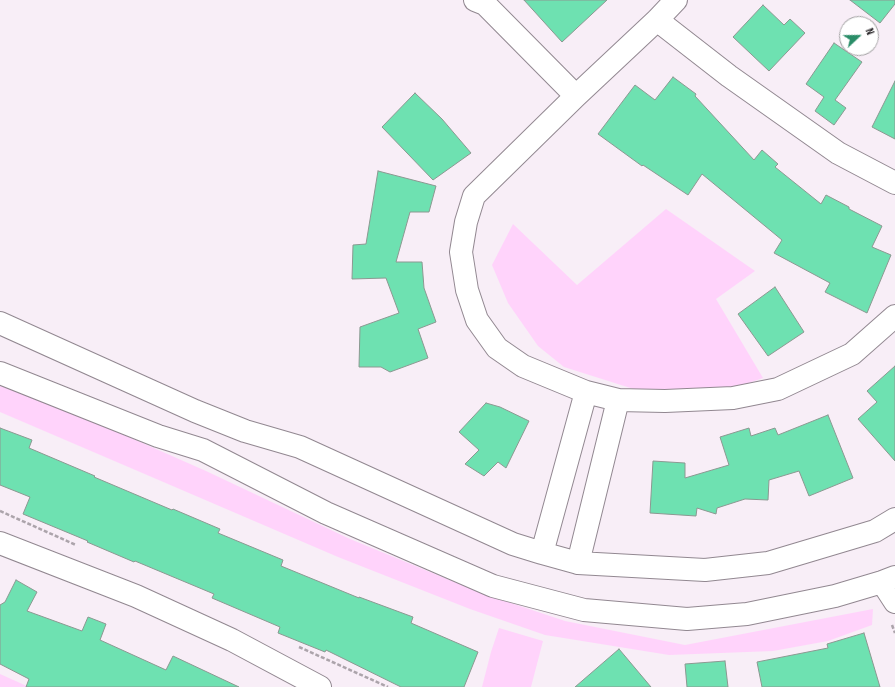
<!DOCTYPE html>
<style>
body{margin:0}
#map{position:relative;width:895px;height:687px;overflow:hidden;background:#f8eef7;font-family:"Sofia Sans Condensed",sans-serif}
canvas{display:block}
.north{position:absolute;left:839px;top:16px;width:40px;height:40px;box-sizing:border-box;background:#fff;border:1px solid #a1a0a1;border-radius:50%;rotate:68deg;font-size:11px;font-weight:700;line-height:16px;text-align:center;color:#151215}
.north::after{content:'';display:block;margin:auto;width:14px;height:18px;background:#2a8d68;clip-path:polygon(50% 0,100% 100%,50% 72%,0 100%)}
</style>
<div id="map">
<canvas width="895" height="687"></canvas>
<div class="north">N</div>
</div>
<script>
const ctx = document.querySelector('canvas').getContext('2d');
ctx.lineJoin = 'round';
function fill(path, color) { ctx.fillStyle = color; ctx.fill(path, 'evenodd'); }
const shape = rows => new Path2D(rows.map(r => 'M' + r).join(''));
function trace(path, color, width, dash) { ctx.strokeStyle = color; ctx.lineWidth = width; ctx.lineCap = dash ? 'butt' : 'round'; ctx.setLineDash(dash || []); ctx.stroke(path); }
const green = shape([
 [666,209,755,271,716,299,763,378,734,388,640,391,564,367,538,346,508,303,492,265,513,224,577,285],
 [0,386,29,393,206,471,350,539,481,593,565,621,685,645,873,609,872,625,828,641,773,651,669,655,545,635,470,609,338,557,161,481,0,412],
 [499,628,543,641,531,687,482,687,491,652],
 [0,674,29,687,0,687]
]);
const building = shape([
 [524,0,607,0,562,42,524,0],
 [850,0,895,0,895,4,880,23,850,0],
 [763,5,784,25,790,19,805,33,769,71,733,37,763,5],
 [834,43,862,62,835,100,846,108,834,125,815,111,824,97,806,84,834,43],
 [673,77,696,94,695,96,754,160,762,150,778,164,775,167,821,204,826,195,849,207,849,209,882,226,872,247,891,255,867,313,825,292,830,283,774,253,782,240,702,174,688,195,643,165,642,166,598,134,635,85,655,100,673,77],
 [895,81,895,139,872,127,895,81],
 [415,93,442,119,471,153,433,180,382,127,415,93],
 [378,171,436,186,429,212,410,212,396,262,422,262,424,288,436,322,418,329,428,358,390,372,381,367,359,367,360,327,399,313,386,278,352,279,353,245,366,244,378,171],
 [775,287,804,332,768,356,738,314,775,287],
 [895,366,895,461,858,419,877,402,867,391,895,366],
 [486,403,500,407,529,421,506,468,498,462,484,476,465,464,479,450,459,432,486,403],
 [828,415,853,478,809,496,799,471,769,480,768,500,745,499,717,508,716,514,697,508,696,516,650,513,653,461,685,463,685,478,729,465,720,437,749,428,751,436,775,428,778,435,828,415],
 [0,428,32,440,29,448,95,476,94,477,172,510,173,509,220,529,218,533,283,560,281,566,359,598,359,597,413,617,411,623,478,652,464,687,401,687,326,650,325,652,278,633,280,627,212,598,214,594,135,561,134,562,87,542,88,541,23,514,30,497,0,485,0,428],
 [16,580,37,592,27,611,82,631,88,617,106,624,100,640,166,670,173,656,239,687,26,687,29,679,0,664,0,605,5,602,16,580],
 [864,633,880,687,762,687,757,662,828,648,827,644,864,633],
 [619,649,651,687,575,687,619,649],
 [725,661,728,687,687,687,685,664,725,661]
]);
const path = shape([
 [0,511,76,545],
 [892,625,895,633],
 [299,647,388,687]
]);
const street = shape([
 [475,0,485,4,576,96],
 [676,0,657,20,576,96,474,196,466,222,461,252,467,290,477,320,497,348,523,366,586,392,618,400,665,401,733,398,778,389,852,354,895,316],
 [657,20,729,76,838,153,895,183],
 [0,323,195,411,245,431,300,447,513,544,542,553,578,563,705,570,768,563,875,531,895,519],
 [0,373,158,436,203,450,326,513,493,586,584,610,687,619,747,614,835,596,882,582,895,577],
 [0,543,136,596,232,640,320,687],
 [542,553,586,392],
 [578,563,618,400],
 [882,582,895,602]
]);
fill(green, '#ffd3fb');
fill(building, '#6ee1b1');
trace(building, '#8b9891', 1);
trace(street, '#928891', 24);
trace(path, '#aca4ab', 2.5, [4, 2]);
trace(street, '#fff', 22);
</script>
